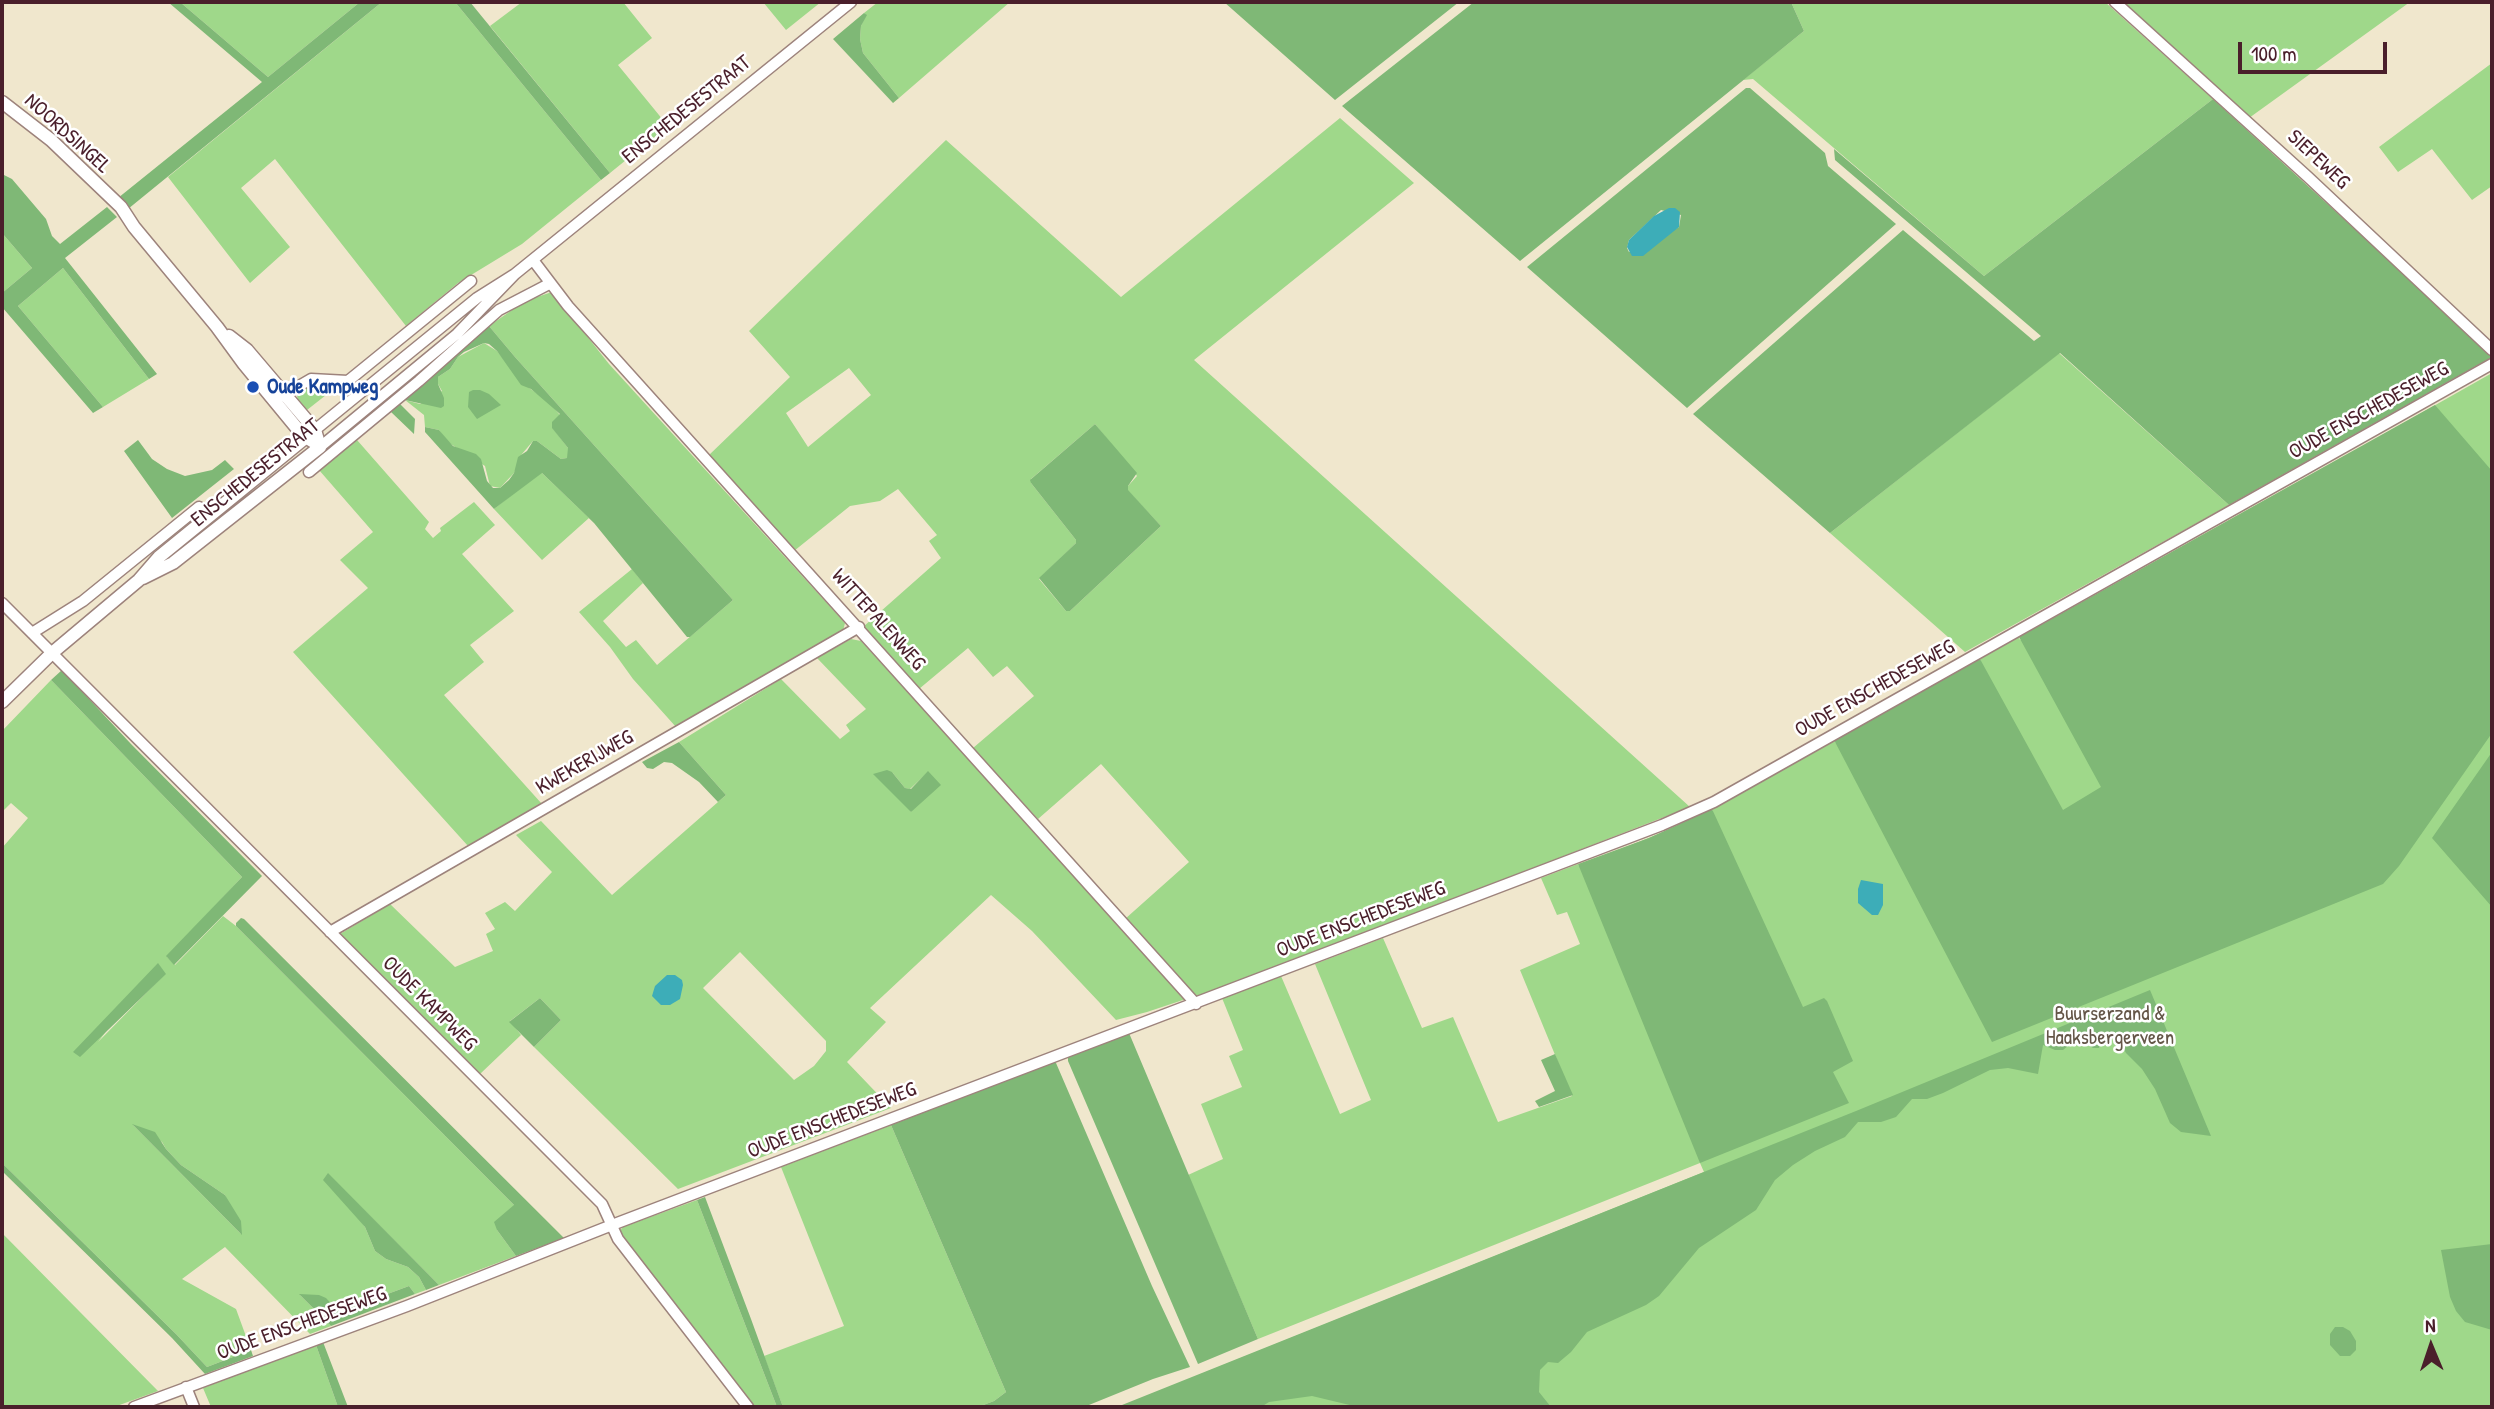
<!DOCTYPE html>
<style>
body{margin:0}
#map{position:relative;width:2494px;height:1409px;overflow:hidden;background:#f0e7cd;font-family:"Patrick Hand",sans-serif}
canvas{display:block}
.frame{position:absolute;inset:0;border:4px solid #4a1f2b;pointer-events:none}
.north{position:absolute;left:2396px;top:1311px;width:70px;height:70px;-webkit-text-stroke:5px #fff;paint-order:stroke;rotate:358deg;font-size:19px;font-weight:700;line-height:28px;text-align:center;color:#4a1f2b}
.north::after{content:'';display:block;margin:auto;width:24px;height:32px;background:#4a1f2b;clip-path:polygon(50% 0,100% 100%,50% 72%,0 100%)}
.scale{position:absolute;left:2238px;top:42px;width:149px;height:32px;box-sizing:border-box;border:4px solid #4a1f2b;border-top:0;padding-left:9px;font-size:21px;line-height:24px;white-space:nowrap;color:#4a1f2b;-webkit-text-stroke:5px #fff;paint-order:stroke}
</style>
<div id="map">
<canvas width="2494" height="1409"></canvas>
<div class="frame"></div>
<div class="north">N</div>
<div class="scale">100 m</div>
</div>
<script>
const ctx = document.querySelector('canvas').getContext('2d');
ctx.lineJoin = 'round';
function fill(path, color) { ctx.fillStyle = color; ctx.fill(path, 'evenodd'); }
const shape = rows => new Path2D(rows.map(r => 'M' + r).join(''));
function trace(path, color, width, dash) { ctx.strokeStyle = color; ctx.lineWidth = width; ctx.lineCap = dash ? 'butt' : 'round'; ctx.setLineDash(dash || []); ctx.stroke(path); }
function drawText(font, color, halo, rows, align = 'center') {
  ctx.font = font + ' "Patrick Hand",sans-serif'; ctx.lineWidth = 5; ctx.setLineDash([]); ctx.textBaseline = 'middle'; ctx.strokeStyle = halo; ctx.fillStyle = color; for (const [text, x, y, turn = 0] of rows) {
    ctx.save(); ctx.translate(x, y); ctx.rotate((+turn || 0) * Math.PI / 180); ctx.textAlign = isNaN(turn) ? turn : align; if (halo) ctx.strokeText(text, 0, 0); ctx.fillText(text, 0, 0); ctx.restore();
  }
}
const green = shape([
 [180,2,360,2,268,77],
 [382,2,455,2,601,180,522,244,458,283,406,326,275,159,241,188,290,247,250,283,168,177],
 [522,2,623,2,652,38,618,65,668,126,610,173,490,26],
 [763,2,821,2,786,30],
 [878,2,1010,2,899,98,863,53,860,39,861,26,866,15,864,13],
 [1791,2,2105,2,2213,99,1984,276,1753,79,1743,80,1804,31],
 [2122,2,2410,2,2249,118],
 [2492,63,2492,186,2472,200,2432,149,2398,172,2379,147],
 [1340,118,1414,183,1194,360,1690,807,1201,997,1190,992,1125,919,1189,862,1101,764,1038,819,973,748,1034,696,1007,666,993,677,968,648,919,689,863,627,941,558,929,541,937,535,898,489,880,501,850,506,794,551,708,456,790,377,749,331,946,140,1121,297],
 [849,368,871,395,808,447,786,413],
 [1095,424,1137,476,1128,486,1127,490,1161,526,1070,611,1066,611,1039,579,1076,543,1076,540,1031,483,1031,479],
 [2,233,32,268,2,293],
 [63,268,149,379,103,407,18,306],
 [552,292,609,364,845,623,843,631,676,727,633,679,610,647,579,612,632,569,643,583,603,621,626,647,636,640,657,665,733,600,515,357,489,326,525,301],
 [484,343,497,351,525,385,549,402,560,415,552,427,568,448,568,458,561,459,537,441,533,441,522,454,514,473,500,488,490,486,485,466,446,441,439,430,425,427,424,415,405,400,420,404,442,391,438,384,438,377,450,369,458,357],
 [2059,353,2229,505,1965,652,1830,533],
 [2492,373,2492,1407,1119,1407,1704,1172,1700,1163,1258,1339,1188,1175,1223,1159,1201,1104,1242,1087,1229,1056,1243,1050,1222,998,1281,976,1340,1114,1371,1100,1315,964,1383,938,1422,1028,1453,1017,1498,1122,1572,1096,1520,970,1580,944,1567,912,1557,915,1541,878,1578,864,1579,866,1713,812,1712,809,1834,740,1836,743,1981,662,1980,659,2019,637,2020,640],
 [317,381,340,384,307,410,301,409,298,405,297,394,306,385],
 [357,440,429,522,425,529,433,538,441,531,440,528,474,502,495,525,462,554,514,611,470,645,484,662,444,695,542,804,468,846,293,652,368,588,340,560,373,532,319,470],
 [540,472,542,473,589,518,542,560,494,509],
 [851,639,861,641,1186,999,1147,1012,1116,1020,1032,931,991,895,870,1008,886,1022,847,1062,891,1108,678,1189,534,1047,561,1020,540,998,510,1021,521,1035,480,1074,343,941,340,934,390,904,455,967,493,951,486,934,495,929,485,913,505,902,515,911,552,872,516,835,541,821,612,895,726,795,679,742,781,679,840,739,850,731,846,725,866,709,817,658],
 [892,772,905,788,910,789,928,772,911,812],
 [740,952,826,1041,826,1051,814,1066,794,1080,703,988],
 [51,680,242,877,167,957,175,965,223,916,236,926,515,1206,497,1230,516,1256,439,1285,328,1174,365,1227,375,1251,386,1259,408,1267,419,1277,426,1290,415,1294,409,1286,339,1312,331,1304,300,1295,331,1326,310,1334,225,1247,182,1279,236,1309,251,1350,207,1367,176,1334,2,1163,2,848,28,818,11,803,3,811,2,809,2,731],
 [158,964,165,974,98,1042],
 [133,1125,141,1128,162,1142,166,1149,181,1165,225,1195,241,1234],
 [891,1125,1006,1392,994,1401,978,1407,783,1407,764,1356,844,1326,781,1167],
 [697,1200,777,1407,755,1407,618,1233,623,1227],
 [2,1233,158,1391,114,1407,2,1407],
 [316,1345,338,1407,211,1407,203,1388]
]);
const forest = shape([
 [168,2,180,2,268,77,360,2,382,2,128,209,118,198,262,82],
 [455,2,470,2,610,173,601,180],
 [1224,2,1459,2,1335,100],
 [1474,2,1791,2,1804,31,1520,261,1342,106],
 [864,13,867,15,861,26,860,39,863,53,899,98,893,103,833,39],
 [1746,88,1750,88,1825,153,1828,166,1896,224,1687,408,1527,267],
 [1661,210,1681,215,1679,227,1629,252,1627,248,1629,240],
 [2213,99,2489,352,2492,357,2229,505,2060,353,1830,533,1693,414,1903,230,2034,341,2041,336,1835,160,1834,149,1984,276],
 [2,174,12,179,46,219,52,236,60,244,107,207,117,217,65,258,157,374,149,379,63,268,18,306,103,407,93,413,2,307,2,293,32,268,2,233],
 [489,326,515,357,733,600,690,637,687,637,594,523,542,473,494,509,425,432,425,427,439,430,453,446,476,454,481,459,487,481,493,488,500,488,509,480,514,473,518,457,527,451,533,441,537,441,561,459,567,458,568,448,552,428,552,422,560,414,531,389,521,385,497,351,489,344,484,343,464,352,458,357,450,369,438,377,438,384,444,398,444,406,441,408,405,400],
 [473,390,480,390,489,394,501,405,477,419,468,407,469,392],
 [399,403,415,419,414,434,391,412],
 [2435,405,2492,471,2492,733,2399,866,2383,884,1992,1042,1834,740,1980,659,2063,810,2101,787,2019,637],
 [1095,424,1137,473,1128,486,1128,490,1161,526,1070,611,1066,611,1039,578,1076,543,1076,540,1031,483,1030,480],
 [138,440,152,459,167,469,185,476,212,470,225,460,234,469,172,518,124,451],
 [62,670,131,744,262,876,174,965,166,956,242,877,51,680],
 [679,742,726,795,718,802,699,782,672,763,664,762,653,769,647,768,642,762],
 [2492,752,2492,907,2432,838],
 [887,770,892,772,905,788,911,789,928,771,941,785,911,812,873,774],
 [1712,809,1803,1007,1824,998,1827,1001,1853,1061,1833,1072,1849,1103,1700,1163,1578,864,1649,838],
 [241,918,244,919,564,1238,516,1256,497,1230,494,1222,514,1205,236,926,236,923],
 [158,963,166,974,80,1057,73,1052],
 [2150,990,2211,1136,2181,1132,2170,1123,2155,1089,2142,1069,2126,1053,2115,1034,2107,1035,2101,1041,2099,1048,2093,1048,2081,1040,2075,1040,2063,1050,2055,1050,2043,1045,2038,1074,2008,1068,1990,1070,1943,1093,1927,1099,1912,1099,1896,1117,1881,1122,1858,1122,1845,1137,1815,1151,1793,1165,1775,1180,1756,1210,1699,1248,1659,1296,1646,1305,1587,1332,1571,1352,1558,1363,1548,1362,1540,1370,1539,1392,1551,1407,1358,1407,1312,1396,1269,1402,1261,1407,1117,1407,1856,1111],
 [540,998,561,1020,534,1047,509,1022],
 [1129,1033,1258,1339,1198,1364,1068,1061,1068,1057],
 [1555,1054,1573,1095,1539,1107,1535,1101,1555,1091,1541,1060],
 [1054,1062,1056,1063,1152,1286,1190,1367,1153,1379,1084,1407,978,1407,994,1401,1006,1392,891,1125],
 [132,1124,155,1132,166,1149,181,1165,225,1195,241,1221,242,1235],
 [2,1163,176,1334,207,1367,251,1350,253,1356,205,1374,172,1338,2,1171],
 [328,1173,439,1285,426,1290,419,1277,408,1267,386,1259,375,1251,365,1227,323,1180],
 [705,1197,751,1319,783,1407,777,1407,697,1200],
 [2492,1244,2492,1330,2465,1322,2456,1311,2450,1297,2441,1250],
 [409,1286,415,1294,331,1326,299,1294,319,1295,326,1298,339,1312],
 [2335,1327,2343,1327,2350,1331,2356,1341,2356,1350,2350,1356,2340,1356,2330,1345,2330,1334],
 [323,1342,348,1407,338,1407,316,1345]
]);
const water = shape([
 [1669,208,1675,208,1680,212,1679,227,1643,256,1632,256,1627,247,1629,240,1654,216],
 [1861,880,1883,884,1883,905,1878,915,1872,915,1858,903,1858,889],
 [667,975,675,975,682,980,683,985,680,999,670,1005,661,1005,652,996,655,986]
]);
const minor = shape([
 [2115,2,2308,177,2492,350],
 [533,260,568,306,1196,1004],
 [515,274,477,298,305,438,320,447,457,334,515,274,851,2],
 [280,397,311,379,348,381,471,281],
 [309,472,419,381,499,310,549,284],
 [2,603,602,1204,618,1239,748,1407],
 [32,633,83,601,199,507],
 [330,932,859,627],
 [186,1387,194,1407],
 [134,1407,407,1306,612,1225,1662,825,1714,802,2492,364]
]);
const major = shape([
 [2,102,51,140,121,207,134,227,217,327,244,364,305,438,159,557,139,580,52,653,2,702],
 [143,578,173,563,320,447,315,430,247,350,229,336]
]);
const markers = [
 [253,387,7,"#1a4fb4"]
];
const streetNames = [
 ["ENSCHEDESESTRAAT",687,110,-39],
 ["NOORDSINGEL",67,134,42],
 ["SIEPEWEG",2318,160,43],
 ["OUDE ENSCHEDESEWEG",2369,411,-29],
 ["ENSCHEDESESTRAAT",256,473,-39],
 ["WITTEPALENWEG",878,620,48],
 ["OUDE ENSCHEDESEWEG",1875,689,-29],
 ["KWEKERIJWEG",585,763,-30],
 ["OUDE ENSCHEDESEWEG",1361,920,-21],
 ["OUDE KAMPWEG",429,1004,45],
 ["OUDE ENSCHEDESEWEG",832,1121,-21],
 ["OUDE ENSCHEDESEWEG",302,1324,-20]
];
const transitNames = [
 ["Oude Kampweg",267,387]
];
const parkNames = [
 ["Buurserzand &",2110,1014],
 ["Haaksbergerveen",2110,1038]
];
fill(green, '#9fd88a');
fill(forest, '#7fb876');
fill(water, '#3dadb8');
trace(minor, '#9d837c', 13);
trace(major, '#9d837c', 15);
trace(minor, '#fff', 10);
trace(major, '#fff', 12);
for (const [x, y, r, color] of markers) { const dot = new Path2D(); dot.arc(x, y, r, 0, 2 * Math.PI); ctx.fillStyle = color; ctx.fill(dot); trace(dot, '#fff', 2.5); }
drawText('21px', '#4a1f2b', '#fff', streetNames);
drawText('bold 21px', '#164399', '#fff', transitNames, 'left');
drawText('21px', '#645648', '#fff', parkNames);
</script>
